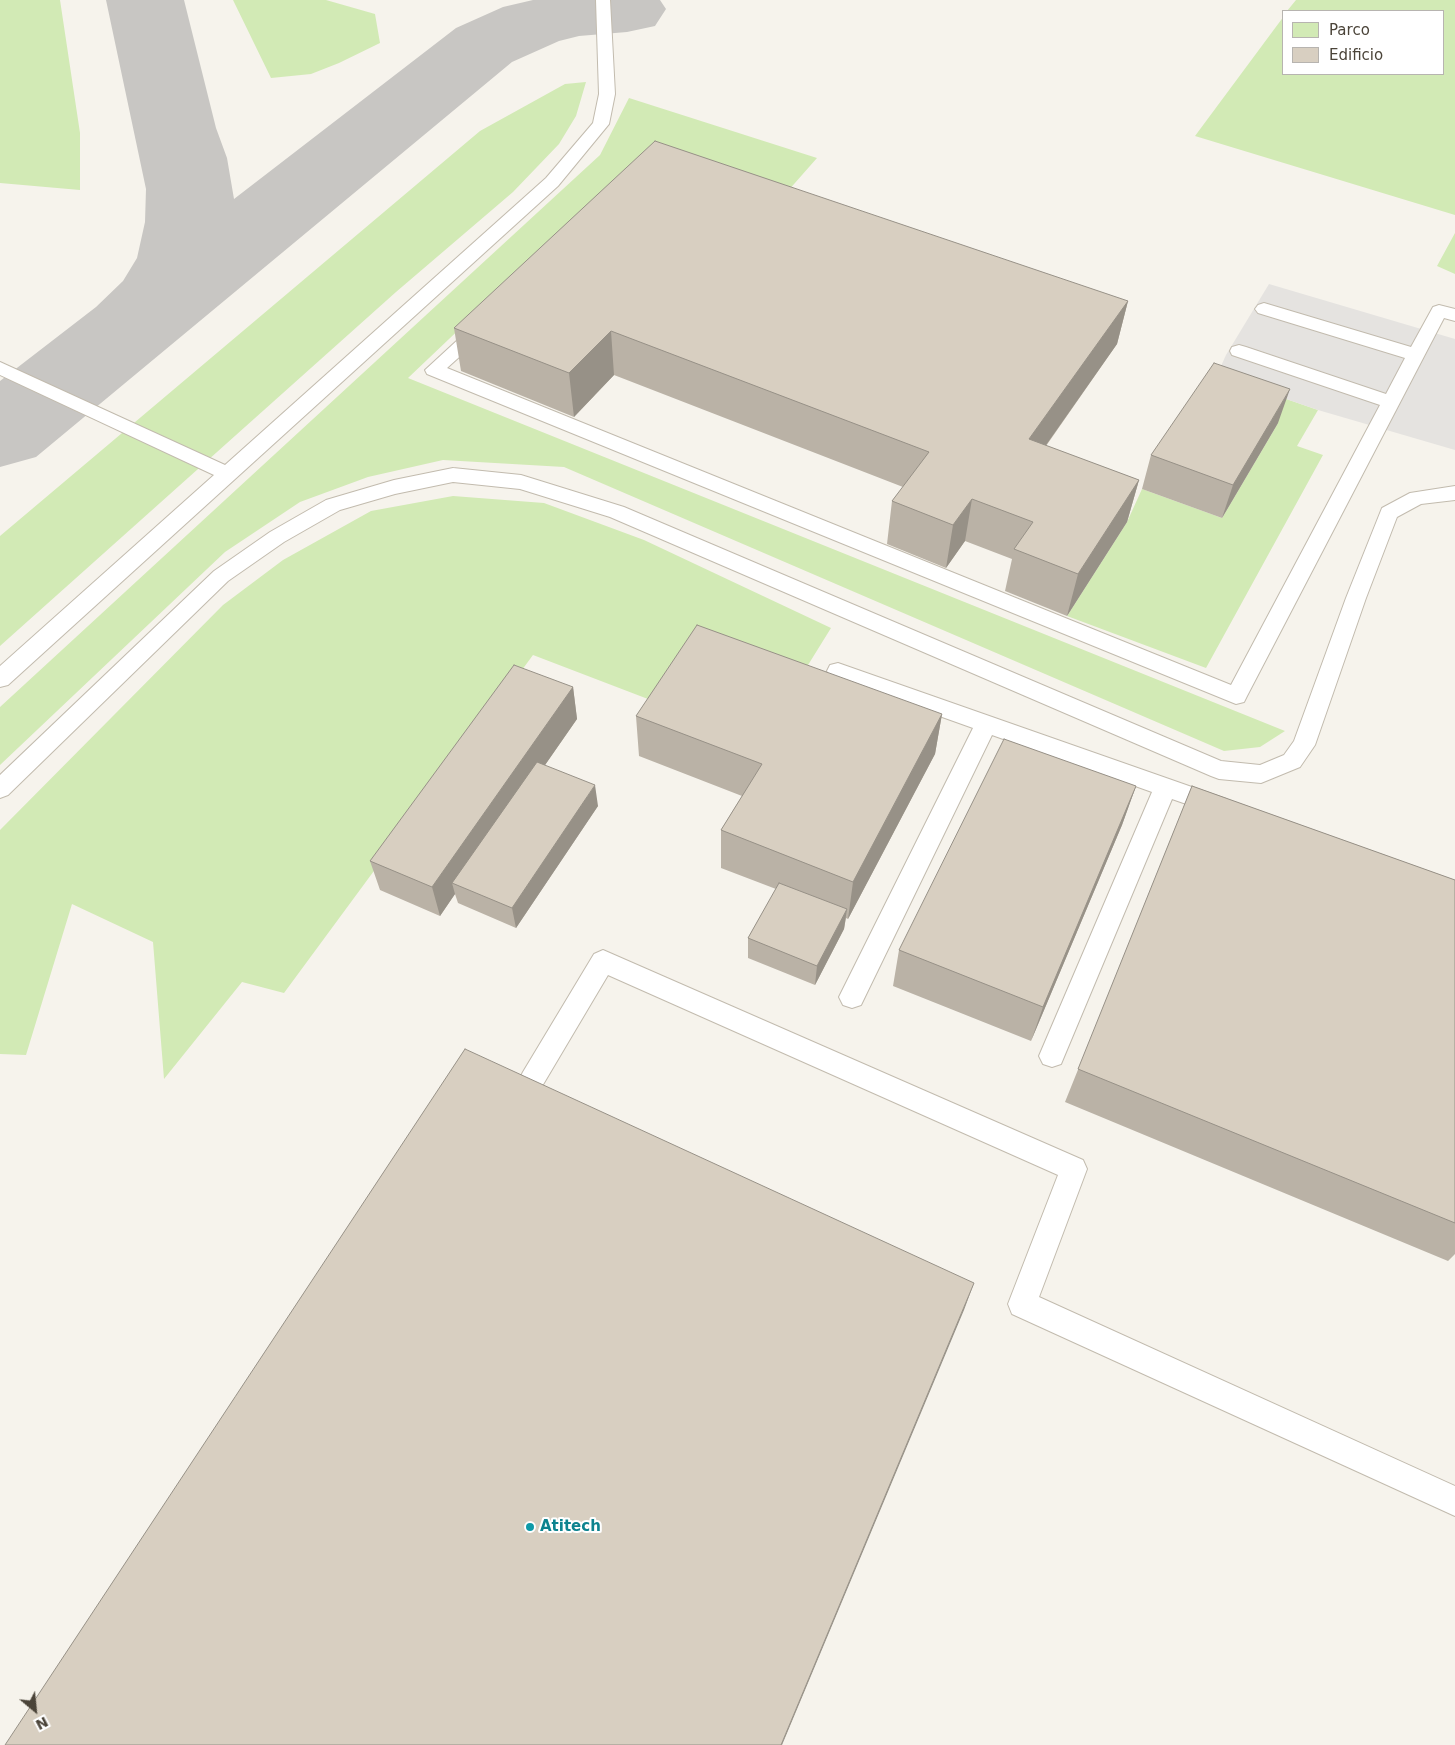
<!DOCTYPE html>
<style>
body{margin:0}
#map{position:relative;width:1455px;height:1745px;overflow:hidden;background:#f6f3ec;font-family:"DejaVu Sans",sans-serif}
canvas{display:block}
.legend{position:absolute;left:1282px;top:10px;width:162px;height:65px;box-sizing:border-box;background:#fff;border:1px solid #b7b4b0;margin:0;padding:6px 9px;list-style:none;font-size:15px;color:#4b4439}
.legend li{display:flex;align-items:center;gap:10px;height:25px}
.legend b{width:25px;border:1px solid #b7b4b0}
.north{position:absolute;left:10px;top:1685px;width:50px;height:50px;-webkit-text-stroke:4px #fff;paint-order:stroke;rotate:152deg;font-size:14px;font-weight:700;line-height:20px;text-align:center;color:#4b4439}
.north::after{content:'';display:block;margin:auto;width:18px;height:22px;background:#4b4439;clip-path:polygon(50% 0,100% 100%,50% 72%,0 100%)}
</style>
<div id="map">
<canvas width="1455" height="1745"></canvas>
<ul class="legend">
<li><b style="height:14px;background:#d2eab5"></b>Parco</li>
<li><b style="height:14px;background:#d8cfc1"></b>Edificio</li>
</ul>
<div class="north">N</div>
</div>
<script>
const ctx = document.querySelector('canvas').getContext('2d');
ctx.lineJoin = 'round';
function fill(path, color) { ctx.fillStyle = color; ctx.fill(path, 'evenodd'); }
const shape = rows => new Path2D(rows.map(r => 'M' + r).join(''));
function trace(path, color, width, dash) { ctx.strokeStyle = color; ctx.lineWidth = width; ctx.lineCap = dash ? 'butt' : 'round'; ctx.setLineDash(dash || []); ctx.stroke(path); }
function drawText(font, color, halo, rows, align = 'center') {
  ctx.font = font + ' "DejaVu Sans",sans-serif'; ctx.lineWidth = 4; ctx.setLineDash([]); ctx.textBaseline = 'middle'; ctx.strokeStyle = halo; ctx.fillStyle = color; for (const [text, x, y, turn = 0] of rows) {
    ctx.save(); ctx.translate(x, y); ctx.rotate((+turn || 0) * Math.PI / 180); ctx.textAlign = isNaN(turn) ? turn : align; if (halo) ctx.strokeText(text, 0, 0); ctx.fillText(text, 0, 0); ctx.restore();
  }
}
const green = shape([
 [0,0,60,0,80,133,80,190,0,183],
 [233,0,326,0,375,14,380,43,339,63,311,74,271,78],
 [1296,0,1455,0,1455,215,1195,136,1284,16,1284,74,1444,74,1444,11,1287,11],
 [586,82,576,116,559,144,513,192,396,292,0,646,0,536,480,131,565,84],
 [629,98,817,158,787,192,652,146,408,378,1285,731,1260,747,1224,751,564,467,443,460,368,477,300,502,225,552,0,765,0,707,600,155],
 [1455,233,1455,274,1437,266],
 [1217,375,1318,410,1297,446,1323,455,1206,668,1067,616,1127,522,1142,489,1222,518,1278,423],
 [453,496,544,503,644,540,831,628,795,686,661,704,533,655,284,993,242,982,164,1079,153,942,72,904,26,1055,0,1054,0,830,223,605,283,560,371,511]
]);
const parking = shape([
 [1269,284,1455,339,1455,450,1318,410,1217,375,1226,355]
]);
const taxiway = shape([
 [106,0,184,0,216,128,227,158,234,199,456,28,503,7,533,0,660,0,666,9,655,26,627,32,579,36,559,41,512,62,36,457,0,467,0,381,96,307,123,281,137,258,145,222,146,189,106,0]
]);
const service = shape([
 [596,0,610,0,615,94,609,124,558,186,8,685,0,687,0,666,214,475,0,375,0,362,225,465,546,178,593,123,599,94,596,0],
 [1264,303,1411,347,1433,307,1439,305,1455,309,1455,321,1444,318,1247,696,1244,702,1236,704,427,374,425,370,475,324,481,322,487,324,490,328,487,332,447,368,1231,685,1380,405,1232,355,1230,351,1232,347,1239,345,1246,347,1386,394,1405,358,1258,313,1255,309,1258,305,1264,303],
 [453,468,521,475,624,507,1221,761,1260,765,1284,755,1294,741,1346,598,1382,508,1410,493,1455,486,1455,500,1421,504,1397,517,1366,598,1315,745,1300,767,1261,783,1219,779,1211,776,610,517,520,489,453,482,395,494,340,510,284,542,228,581,8,795,0,798,0,775,214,571,270,532,326,500,394,480,453,468],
 [838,663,1226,799,1230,806,1226,813,1218,815,1172,799,1061,1064,1052,1067,1043,1064,1039,1056,1152,792,992,735,861,1005,852,1008,843,1005,839,997,973,728,830,677,827,671,830,665,838,663],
 [603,950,1083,1160,1087,1169,1039,1297,1455,1486,1455,1516,1012,1314,1008,1304,1058,1175,608,975,541,1088,532,1092,523,1088,519,1080,523,1072,594,954,603,950]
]);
const wall = shape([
 [1128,301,1117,344,1046,446,1139,480,1127,522,1067,616,1005,591,1012,559,965,541,946,568,887,544,892,501,903,487,614,375,574,417,461,371,454,328],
 [1278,423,1222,518,1142,489,1151,455],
 [573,687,577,719,545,765,598,806,516,928,458,903,455,894,440,916,380,890,370,861],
 [942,714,935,754,848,919,846,918,844,929,815,985,748,958,748,938,776,889,721,868,721,830,742,796,639,756,636,716],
 [1136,786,1122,825,1031,1041,893,986,899,950],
 [1192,786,1455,880,1455,1254,1448,1261,1065,1102]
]);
const shadedWall = shape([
 [1128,301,1117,344,1020,482,1029,439],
 [611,331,614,375,574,417,569,373],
 [1290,389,1278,423,1222,518,1233,485],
 [1139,480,1127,522,1067,616,1078,574],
 [972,499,965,541,946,568,953,525],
 [573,687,577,719,461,886,452,883,455,894,440,916,432,887],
 [942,714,935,754,848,919,853,882],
 [595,785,598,806,516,928,512,908],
 [1136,786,1122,825,1031,1041,1043,1007],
 [847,909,844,929,815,985,817,966],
 [974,1283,964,1310,782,1745,781,1745]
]);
const building = shape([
 [655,141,1128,301,1029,439,1139,480,1078,574,1014,549,1033,522,972,499,953,525,892,501,929,452,611,331,569,373,454,328,655,141],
 [1214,363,1290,389,1233,485,1151,455,1214,363],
 [697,625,942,714,853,882,721,830,762,764,636,716,697,625],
 [514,665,573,687,432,887,370,861,514,665],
 [1004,739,1136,786,1043,1007,899,950,1004,739],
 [537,762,595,785,512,908,452,883,537,762],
 [1192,786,1455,880,1455,1223,1078,1069,1192,786],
 [779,883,847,909,817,966,748,938,779,883],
 [465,1049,974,1283,781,1745,5,1745,465,1049]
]);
const markers = [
 [530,1527,5,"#0f9aa8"]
];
const nearCulturenames = [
 ["Atitech",540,1527]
];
fill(green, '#d2eab5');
fill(parking, '#e5e3e0');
fill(taxiway, '#c8c6c3');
trace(service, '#c2bbae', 2);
fill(service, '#fff');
fill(wall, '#bab2a6');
fill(shadedWall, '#979187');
fill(building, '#d8cfc1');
trace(building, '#979187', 1);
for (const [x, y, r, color] of markers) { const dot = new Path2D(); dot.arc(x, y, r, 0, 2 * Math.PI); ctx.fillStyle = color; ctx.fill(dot); trace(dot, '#fff', 2); }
drawText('bold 15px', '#0d838f', '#fff', nearCulturenames, 'left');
</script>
